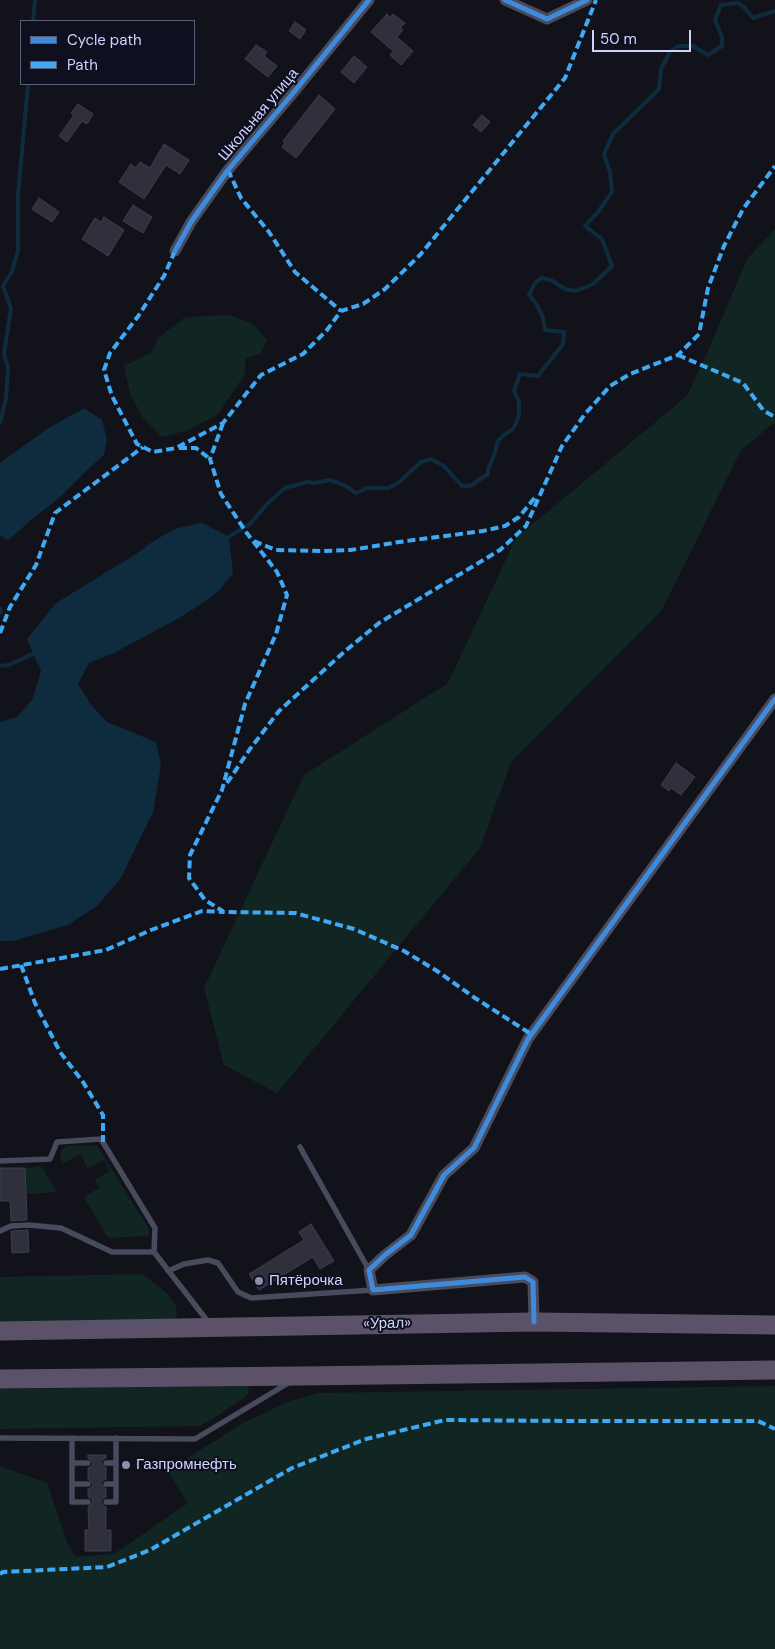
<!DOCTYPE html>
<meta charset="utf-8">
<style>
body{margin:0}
#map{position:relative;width:775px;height:1649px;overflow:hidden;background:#12121b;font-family:"DM Sans",sans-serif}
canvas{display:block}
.legend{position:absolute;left:20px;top:20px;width:175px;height:65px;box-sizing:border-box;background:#0e0f1f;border:1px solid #5b5e77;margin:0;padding:6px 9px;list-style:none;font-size:15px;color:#cfd4fc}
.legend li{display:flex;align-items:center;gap:10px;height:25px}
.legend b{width:25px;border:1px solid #5b5e77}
.scale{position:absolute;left:592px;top:30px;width:99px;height:22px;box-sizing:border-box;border:2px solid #cfd4fc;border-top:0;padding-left:6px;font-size:15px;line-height:18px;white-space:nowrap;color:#cfd4fc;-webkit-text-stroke:4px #0e0f1f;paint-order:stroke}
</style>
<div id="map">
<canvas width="775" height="1649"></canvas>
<ul class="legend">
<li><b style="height:6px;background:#408adc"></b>Cycle path</li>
<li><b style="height:6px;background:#3fa9f5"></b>Path</li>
</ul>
<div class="scale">50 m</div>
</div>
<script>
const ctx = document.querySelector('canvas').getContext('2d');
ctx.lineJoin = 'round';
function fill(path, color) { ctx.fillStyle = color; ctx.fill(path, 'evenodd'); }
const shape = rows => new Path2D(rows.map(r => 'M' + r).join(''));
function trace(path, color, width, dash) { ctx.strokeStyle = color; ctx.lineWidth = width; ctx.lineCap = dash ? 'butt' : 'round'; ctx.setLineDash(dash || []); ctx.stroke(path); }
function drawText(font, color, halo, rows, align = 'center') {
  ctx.font = font + ' "DM Sans",sans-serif'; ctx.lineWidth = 4; ctx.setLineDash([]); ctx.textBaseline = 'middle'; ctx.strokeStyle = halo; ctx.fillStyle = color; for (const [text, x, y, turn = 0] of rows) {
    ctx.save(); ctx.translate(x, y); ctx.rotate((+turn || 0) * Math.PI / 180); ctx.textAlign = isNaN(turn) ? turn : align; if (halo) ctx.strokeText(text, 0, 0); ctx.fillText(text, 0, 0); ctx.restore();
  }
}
const green = shape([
 [775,229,775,422,741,450,662,610,511,762,480,848,277,1093,224,1065,204,988,304,775,448,683,516,538,687,396,708,351,747,259],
 [229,315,253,324,267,340,260,354,245,358,245,374,218,414,189,430,162,437,143,418,130,394,124,366,151,353,158,338,184,318,203,316],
 [78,1145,97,1146,149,1229,149,1234,147,1236,109,1238,106,1235,84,1197,99,1188,95,1180,110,1171,104,1160,88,1169,80,1154,64,1163,61,1160,60,1155,62,1149,68,1146],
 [41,1166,57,1192,26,1194,25,1168],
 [142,1274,168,1294,176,1306,177,1316,171,1321,0,1323,0,1277],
 [245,1386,249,1388,248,1394,245,1397,206,1423,199,1426,0,1429,0,1389],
 [775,1386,775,1649,0,1649,0,1466,47,1483,68,1544,75,1557,114,1554,188,1503,167,1471,245,1422,290,1401,319,1393]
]);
const water = shape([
 [84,408,102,420,107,440,104,455,88,469,57,500,33,518,9,540,0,536,0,463,47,429],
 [202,523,229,537,233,573,219,591,204,602,181,617,114,653,89,663,78,684,92,706,107,722,156,742,161,765,153,812,121,878,97,906,68,925,13,941,0,941,0,722,17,717,32,700,41,671,27,639,56,603,136,554,155,540,177,528]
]);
const stream = shape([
 [33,21,35,0],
 [0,423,6,399,8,368,4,354,11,308,3,286,12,272,18,250,18,195,28,84],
 [225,539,250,524,267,504,285,488,307,482,314,483,330,480,344,485,356,493,367,488,388,488,398,483,421,462,431,459,444,466,462,486,470,486,488,474,488,469,494,455,498,441,505,434,513,429,519,416,519,401,514,391,520,374,538,376,563,344,564,332,545,330,543,317,535,302,529,295,535,283,541,278,551,280,565,289,576,291,593,284,612,266,602,239,585,226,598,212,612,192,610,172,604,154,613,134,659,89,661,69,670,52,678,46,693,46,708,55,722,46,722,37,715,20,721,5,738,3,745,8,753,18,775,11],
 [0,609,1,611,0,613],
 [0,666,9,665,37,652]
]);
const building = shape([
 [387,14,390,17,393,14,405,23,400,28,403,30,397,37,413,51,401,65,390,55,393,51,371,32,387,14],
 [295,22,306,30,300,39,289,31,295,22],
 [256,45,267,52,264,56,277,66,268,77,245,59,256,45],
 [354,56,367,67,354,83,341,72,354,56],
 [319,95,335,109,296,158,282,147,285,143,283,141,319,95],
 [78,104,93,114,87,124,82,121,67,142,59,136,74,115,71,113,78,104],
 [482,115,490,122,481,132,473,125,482,115],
 [164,144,189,160,180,174,166,165,144,199,119,182,131,164,136,168,140,162,150,168,164,144],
 [39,198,59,212,52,222,32,209,39,198],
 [133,205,152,217,143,233,123,221,133,205],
 [104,217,124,230,108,256,82,239,95,218,101,222,104,217],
 [676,763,695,777,681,795,671,788,669,791,661,785,676,763],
 [0,1168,25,1168,27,1220,11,1221,10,1201,0,1201,0,1168],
 [311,1224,334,1261,320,1269,313,1257,259,1290,249,1274,304,1240,299,1232,311,1224],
 [28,1230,29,1252,12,1253,11,1231,28,1230],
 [88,1455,106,1455,106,1458,102,1460,101,1463,106,1468,106,1479,102,1481,101,1484,106,1489,106,1497,102,1499,101,1502,103,1506,106,1507,106,1530,111,1530,111,1551,85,1551,85,1530,89,1530,88,1507,93,1502,92,1499,88,1497,88,1489,92,1487,93,1484,88,1479,88,1468,92,1466,93,1463,88,1458,88,1455]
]);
const service = shape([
 [300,1147,369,1270],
 [0,1161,50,1159,57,1142,101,1139,155,1228,154,1252],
 [0,1231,11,1226,28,1225,61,1228,112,1252,154,1252,209,1323],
 [168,1271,184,1264,208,1260,218,1263,238,1292,251,1298,373,1290],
 [0,1438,195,1439,290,1382],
 [72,1438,72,1502,88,1502],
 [72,1463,88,1463],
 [106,1463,116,1463],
 [72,1484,88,1484],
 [106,1484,116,1484],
 [106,1502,116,1502,116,1438]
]);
const minor = shape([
 [505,0,547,19,587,0],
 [175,251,191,222,228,170,294,92,369,0],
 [534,1322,533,1282,525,1277,373,1290,369,1270,385,1255,411,1235,444,1175,474,1148,528,1039,775,699]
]);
const trunk = shape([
 [0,1331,534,1322,775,1325],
 [0,1379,300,1376,775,1370]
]);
const quiet = shape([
 [228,170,241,198,269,232,295,272,341,311],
 [175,251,164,276,151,296,139,315,110,353,104,370,112,396,137,444,153,452,176,448,223,423,261,375,303,354,327,330,341,311,363,304,385,289,420,255,565,78,596,0],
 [678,355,743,383,764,411,775,417],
 [223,423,210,459,221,494,246,532,277,572,287,595,276,634,245,704,222,790,190,855,189,878,205,900,224,912,295,913,354,929,404,951,437,971,475,998,531,1034],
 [179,448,196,448,210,459],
 [254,541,276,550,322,551,351,550,399,542,483,531,505,526,519,517,537,495],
 [0,633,10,607,36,565,55,513,143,447],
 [227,783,250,749,279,711,344,652,379,623,500,550,526,526,562,446,585,414,610,386,630,374,678,355,699,334,708,288,724,246,743,209,775,166],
 [21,965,35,1003,60,1052,83,1082,103,1115,103,1142],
 [0,969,106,950,151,930,202,911,224,912],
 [0,1574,3,1572,107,1567,150,1550,292,1468,366,1439,445,1420,574,1421,758,1421,775,1429]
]);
const cycleway = shape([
 [505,0,547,19,587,0],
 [175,251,191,222,228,170,294,92,369,0],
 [534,1322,533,1282,525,1277,373,1290,369,1270,385,1255,411,1235,444,1175,474,1148,528,1039,775,699]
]);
const markers = [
 [259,1281,5,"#8d90ad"],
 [126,1465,5,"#8d90ad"]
];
const streetNames = [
 ["Школьная улица",259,115,-50],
 ["«Урал»",387,1324,-1]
];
const poiNames = [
 ["Пятёрочка",269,1281],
 ["Газпромнефть",136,1465]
];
fill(green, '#112622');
fill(water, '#0f2b3e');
trace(stream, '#0f2b3e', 4);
fill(building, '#30303d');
trace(building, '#3c3e4f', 1);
trace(service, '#474b5c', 5.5);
trace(minor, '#474b5c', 11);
trace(trunk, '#5b5169', 19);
trace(quiet, '#3fa9f5', 4, [8, 4]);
trace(cycleway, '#408adc', 5);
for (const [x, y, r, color] of markers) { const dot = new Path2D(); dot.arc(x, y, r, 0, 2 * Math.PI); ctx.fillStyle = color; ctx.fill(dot); trace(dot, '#0e0f1f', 2); }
drawText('15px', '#cfd4fc', '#0e0f1f', streetNames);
drawText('15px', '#cfd4fc', '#0e0f1f', poiNames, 'left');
</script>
